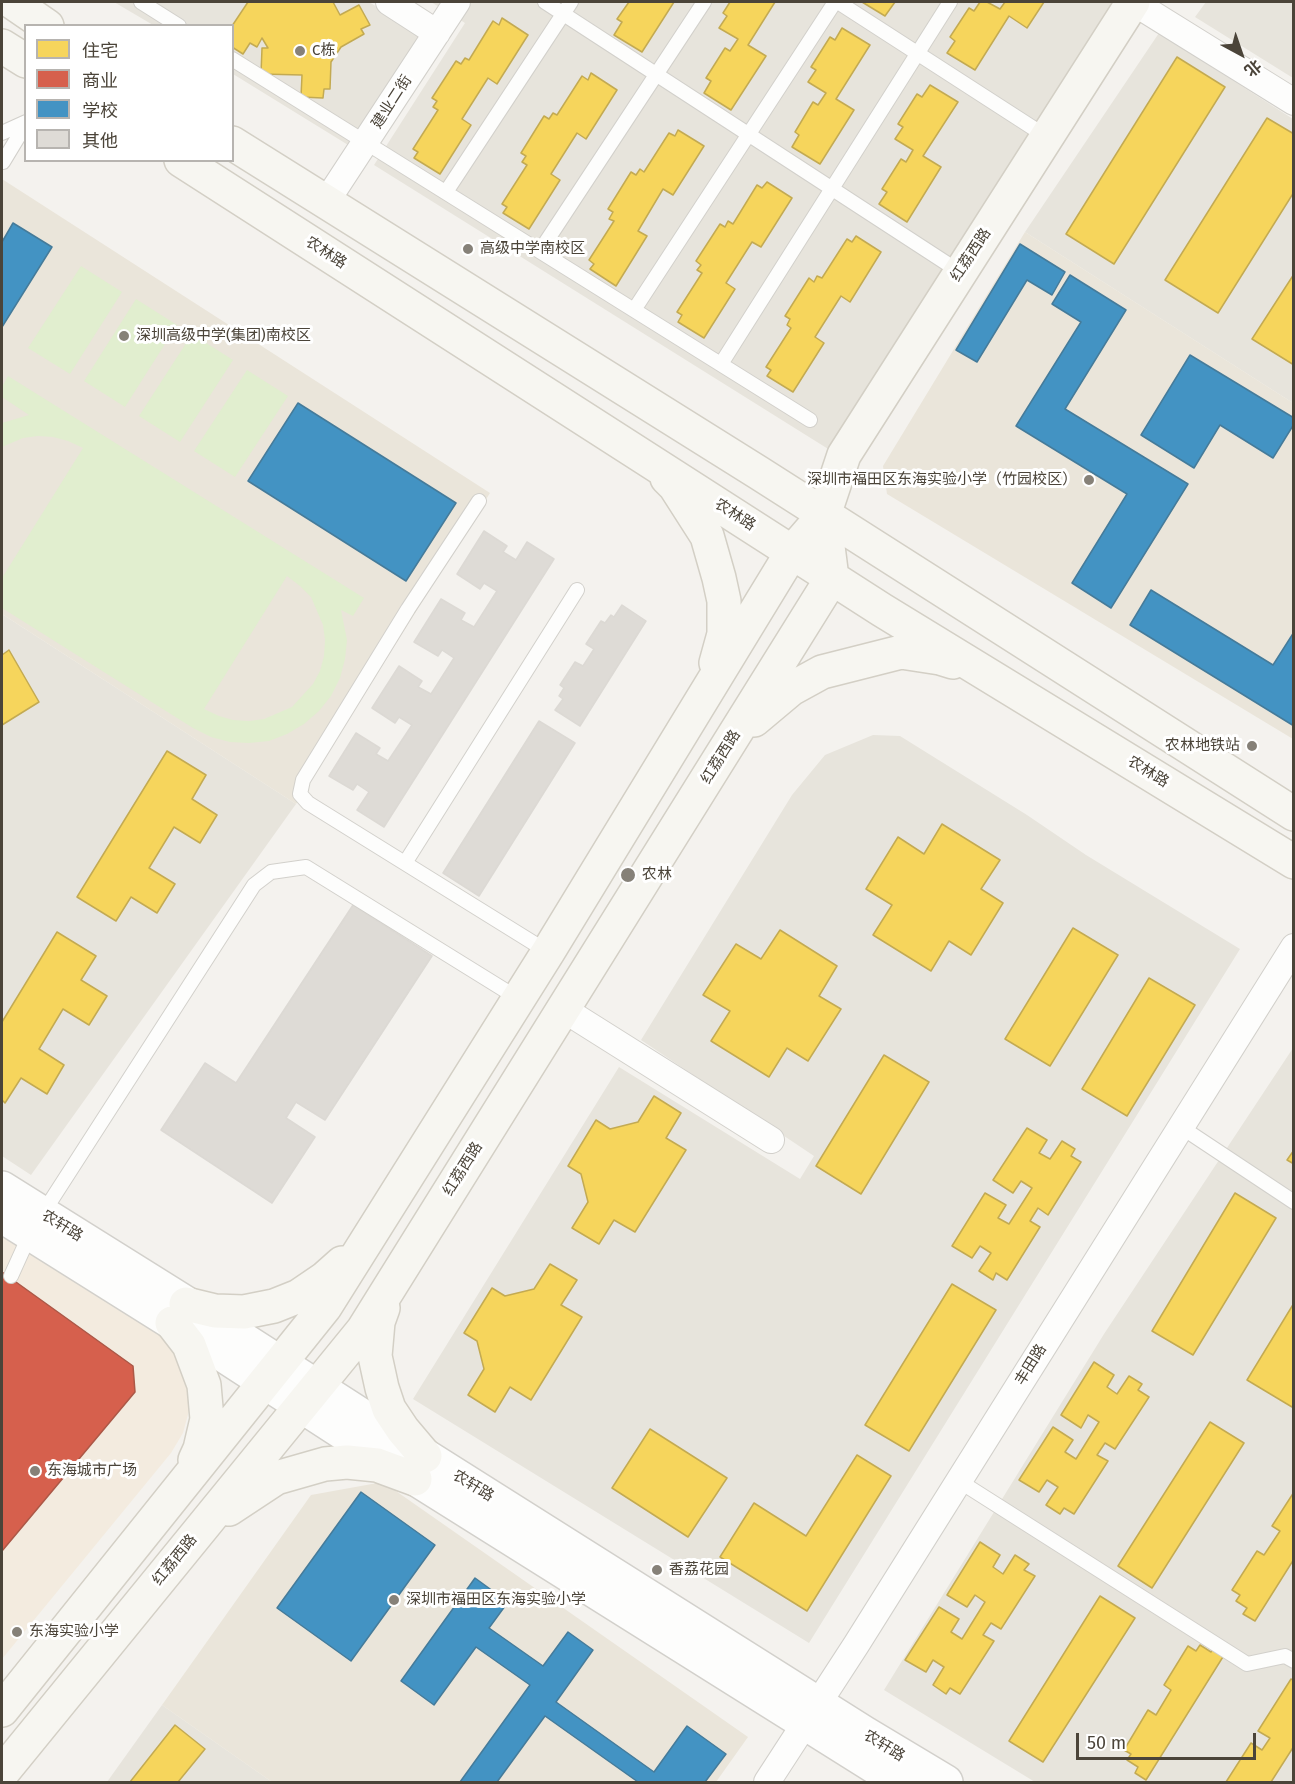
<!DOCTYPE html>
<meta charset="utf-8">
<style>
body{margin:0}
#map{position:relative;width:1295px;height:1784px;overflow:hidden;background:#f4f2ee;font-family:"Fira Sans","Noto Sans SC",sans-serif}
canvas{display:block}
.frame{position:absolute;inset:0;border:3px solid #4b4439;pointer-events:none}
.legend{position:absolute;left:24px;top:24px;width:210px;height:138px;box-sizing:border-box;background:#fff;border:2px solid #b7b4b0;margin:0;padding:8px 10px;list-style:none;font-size:18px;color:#4b4439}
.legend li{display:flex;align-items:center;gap:12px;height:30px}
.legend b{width:30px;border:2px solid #b7b4b0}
.north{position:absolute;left:1211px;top:24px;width:60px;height:60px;-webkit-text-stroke:4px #fff;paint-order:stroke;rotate:140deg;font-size:16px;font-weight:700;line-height:24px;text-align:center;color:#4b4439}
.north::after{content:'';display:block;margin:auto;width:21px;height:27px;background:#4b4439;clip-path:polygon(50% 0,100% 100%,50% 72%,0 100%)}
.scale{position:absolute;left:1076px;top:1733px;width:180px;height:27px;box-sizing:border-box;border:3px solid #4b4439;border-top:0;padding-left:8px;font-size:18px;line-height:21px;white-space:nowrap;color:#4b4439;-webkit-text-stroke:4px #fff;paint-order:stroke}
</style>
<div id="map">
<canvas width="1295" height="1784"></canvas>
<div class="frame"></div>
<ul class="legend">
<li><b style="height:16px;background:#f6d55c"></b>住宅</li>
<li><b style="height:16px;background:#d6604d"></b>商业</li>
<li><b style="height:16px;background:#4393c3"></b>学校</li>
<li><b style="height:16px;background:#dedbd6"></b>其他</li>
</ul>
<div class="north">北</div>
<div class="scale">50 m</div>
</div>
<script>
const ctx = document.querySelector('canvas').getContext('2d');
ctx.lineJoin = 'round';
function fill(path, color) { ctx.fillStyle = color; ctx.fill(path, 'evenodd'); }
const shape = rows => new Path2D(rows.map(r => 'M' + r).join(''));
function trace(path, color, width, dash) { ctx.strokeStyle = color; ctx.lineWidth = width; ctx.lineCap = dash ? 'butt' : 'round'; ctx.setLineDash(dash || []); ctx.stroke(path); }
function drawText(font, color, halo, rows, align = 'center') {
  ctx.font = font + ' "Fira Sans","Noto Sans SC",sans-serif'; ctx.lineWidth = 6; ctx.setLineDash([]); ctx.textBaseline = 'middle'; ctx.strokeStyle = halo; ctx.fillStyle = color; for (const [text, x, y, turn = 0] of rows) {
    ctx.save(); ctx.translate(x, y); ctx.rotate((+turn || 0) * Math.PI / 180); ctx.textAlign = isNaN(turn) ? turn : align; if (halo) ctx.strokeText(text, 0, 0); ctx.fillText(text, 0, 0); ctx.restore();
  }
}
const residential = shape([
 [114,2,369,2,423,36,353,148,233,74,232,26,153,25],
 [431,2,1115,2,833,452,374,165,465,23],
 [1206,2,1293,2,1293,78,1195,17],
 [1159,33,1293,119,1293,403,1025,232],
 [2,614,296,804,31,1175,2,1156],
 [873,735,900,736,1027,815,1086,855,1240,949,809,1643,413,1399,619,1067,800,1179,814,1156,641,1040,792,795,825,755],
 [1293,1048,1293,1782,1035,1782,884,1690,1104,1334],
 [162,1705,272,1782,107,1782]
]);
const commercial = shape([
 [2,1227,152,1322,183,1361,189,1379,190,1407,183,1433,171,1453,2,1659]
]);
const education = shape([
 [2,179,490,493,296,804,2,614],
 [1025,232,1293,403,1293,739,887,494,883,466],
 [383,1482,748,1737,716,1782,272,1782,162,1705,311,1495]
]);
const green = shape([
 [81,266,122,292,70,374,28,348],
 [136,299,177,325,125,407,84,381],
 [192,334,233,360,180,442,139,416],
 [247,370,288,396,235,477,194,451],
 [8,376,364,598,353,616,341,610,347,640,345,659,340,678,331,696,319,711,304,724,287,734,269,741,249,743,230,742,211,737,193,728,2,608,2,578,83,448,68,441,53,437,38,436,23,438,2,447,2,423,29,415,2,397,2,387],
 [287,576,300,586,311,597,323,625,325,640,324,656,320,671,313,684,292,707,264,719,249,721,233,720,219,716,204,709]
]);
const homes = shape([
 [248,2,333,2,340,15,359,5,370,25,361,29,364,34,341,47,331,62,330,89,324,89,323,98,301,97,302,75,261,74,262,48,268,48,262,38,257,47,250,43,243,54,232,47,232,26,248,2],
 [629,2,674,2,642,52,614,35,622,22,617,19,629,2],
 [730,2,775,2,748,45,766,56,731,110,704,93,711,81,706,78,725,48,730,51,738,39,719,28,727,16,723,13,730,2],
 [862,2,895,2,885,16,862,2],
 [980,2,987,2,1000,9,1005,2,1044,2,1027,28,1009,16,975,70,947,53,955,41,950,37,969,8,974,11,980,2],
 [502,18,528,35,497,84,488,78,462,119,471,125,440,174,414,158,418,152,413,149,438,110,433,107,437,101,432,98,456,61,461,64,465,58,469,60,493,21,499,25,502,18],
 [842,28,870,45,836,99,854,110,820,164,792,147,799,135,795,132,813,102,818,105,826,93,808,82,816,70,811,67,830,37,835,40,842,28],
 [1177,57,1225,87,1114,264,1066,234,1177,57],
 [591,73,617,90,586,139,577,133,551,174,560,180,529,229,503,213,507,207,502,204,527,165,522,162,526,156,521,153,544,116,549,119,553,113,557,115,582,76,588,80,591,73],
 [930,85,958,102,923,156,941,167,907,222,879,204,887,192,882,189,901,159,906,162,913,150,895,139,903,127,898,124,917,94,922,97,930,85],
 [1267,118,1294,134,1294,192,1218,313,1165,280,1267,118],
 [678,130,704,146,673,195,663,189,638,231,647,236,616,286,590,269,594,264,589,260,614,221,609,219,613,212,608,209,631,172,636,175,640,169,644,172,669,133,675,136,678,130],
 [767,182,792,198,761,247,752,242,726,283,735,289,704,338,678,322,682,315,677,312,702,273,697,270,701,265,696,261,720,224,725,227,728,221,733,224,757,185,762,188,767,182],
 [856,236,881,252,850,302,841,296,815,337,824,343,793,392,767,376,771,370,766,367,791,328,787,325,790,319,785,316,809,278,814,282,817,276,822,278,847,239,852,242,856,236],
 [1294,274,1294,365,1252,339,1294,274],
 [9,650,39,702,2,725,2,655,9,650],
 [167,751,206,775,192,799,217,815,200,843,174,827,149,868,175,884,157,913,131,897,116,921,77,897,167,751],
 [942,824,1000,860,981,889,1003,903,971,955,949,941,931,971,873,935,892,905,866,889,898,837,924,854,942,824],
 [1073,928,1118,955,1050,1066,1005,1039,1073,928],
 [780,930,837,966,819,996,841,1009,808,1061,787,1048,769,1077,711,1041,730,1011,703,995,736,944,761,959,780,930],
 [57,932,96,956,81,980,107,996,89,1025,63,1009,39,1049,64,1065,47,1094,21,1078,5,1103,2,1100,2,1022,57,932],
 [1149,978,1195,1005,1127,1116,1082,1089,1149,978],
 [884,1055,929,1082,861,1194,816,1166,884,1055],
 [654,1096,681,1113,666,1138,686,1150,635,1232,614,1220,599,1244,572,1228,588,1202,581,1174,568,1166,596,1120,610,1129,638,1122,654,1096],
 [1027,1128,1047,1140,1039,1153,1050,1159,1062,1141,1075,1149,1071,1156,1081,1162,1048,1215,1038,1208,1030,1221,1040,1227,1007,1280,996,1273,993,1280,979,1271,991,1253,980,1246,972,1258,952,1246,985,1193,1006,1205,998,1218,1009,1224,1032,1188,1021,1181,1013,1193,993,1180,1027,1128],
 [1294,1150,1294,1164,1287,1160,1294,1150],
 [1235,1193,1276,1218,1193,1355,1152,1331,1235,1193],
 [550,1264,577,1280,561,1305,582,1317,531,1400,510,1387,495,1412,468,1395,484,1369,477,1341,464,1333,492,1288,505,1296,534,1289,550,1264],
 [952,1284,996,1310,909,1451,865,1425,952,1284],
 [1294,1303,1294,1404,1292,1407,1247,1380,1294,1303],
 [1094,1362,1114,1375,1107,1387,1117,1394,1129,1376,1142,1384,1138,1390,1149,1397,1115,1449,1105,1443,1097,1455,1108,1461,1074,1514,1064,1508,1060,1514,1046,1505,1058,1487,1047,1480,1039,1492,1019,1480,1053,1427,1073,1440,1065,1452,1076,1459,1099,1422,1088,1415,1081,1428,1061,1415,1094,1362],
 [1210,1422,1244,1443,1152,1588,1118,1566,1210,1422],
 [650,1429,727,1478,688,1537,612,1488,650,1429],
 [857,1455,891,1476,807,1611,720,1557,754,1503,806,1536,857,1455],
 [1294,1492,1294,1559,1255,1621,1243,1614,1247,1608,1236,1601,1240,1595,1232,1590,1257,1551,1264,1555,1280,1531,1272,1526,1294,1492],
 [980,1542,1000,1555,993,1567,1003,1574,1015,1555,1029,1564,1024,1570,1035,1576,1001,1629,991,1623,983,1635,994,1641,960,1694,950,1688,946,1694,933,1685,944,1667,933,1660,926,1672,905,1660,939,1607,959,1619,951,1632,962,1639,985,1602,975,1595,967,1607,947,1595,980,1542],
 [1100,1596,1135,1618,1043,1762,1009,1741,1100,1596],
 [1200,1645,1211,1652,1215,1645,1226,1652,1146,1780,1135,1773,1138,1767,1127,1760,1131,1754,1124,1750,1148,1710,1156,1715,1171,1690,1164,1685,1188,1646,1196,1651,1200,1645],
 [1291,1679,1294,1681,1294,1746,1271,1782,1226,1782,1251,1743,1262,1750,1270,1738,1258,1731,1291,1679],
 [175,1725,205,1749,178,1782,130,1782,175,1725]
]);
const shops = shape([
 [2,1272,133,1366,135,1392,2,1551,2,1272]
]);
const schools = shape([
 [13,223,52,247,2,327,2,242,13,223],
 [1020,244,1065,272,1052,295,1027,280,977,362,956,350,1020,244],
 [1070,275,1126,310,1065,409,1188,484,1111,608,1072,583,1127,494,1016,426,1081,322,1052,304,1070,275],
 [1190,355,1294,418,1294,424,1273,458,1220,425,1194,468,1141,435,1190,355],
 [298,403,456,503,406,581,248,481,298,403],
 [1151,590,1273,665,1294,632,1294,726,1130,625,1151,590],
 [361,1492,435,1545,351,1661,277,1608,361,1492],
 [475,1578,508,1602,489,1628,543,1666,568,1632,593,1650,556,1702,654,1772,687,1726,726,1754,705,1782,638,1782,545,1716,497,1782,460,1782,530,1685,476,1647,434,1705,401,1681,475,1578]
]);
const building = shape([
 [484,531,507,546,503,552,516,560,527,542,554,559,384,827,357,810,369,792,357,784,353,790,329,776,356,733,380,748,376,754,388,761,412,725,399,717,395,723,372,708,399,666,422,681,418,687,431,694,454,658,442,650,438,656,414,642,441,599,465,613,461,620,474,627,497,591,484,583,480,589,457,574,484,531],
 [622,605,646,621,580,726,555,710,563,699,559,696,564,688,560,685,575,662,583,666,594,649,586,644,601,621,605,623,611,615,614,617,622,605],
 [539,721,575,743,479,896,443,873,539,721],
 [353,905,432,956,325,1120,296,1102,286,1118,315,1137,272,1203,161,1130,205,1063,236,1083,353,905]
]);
const service = shape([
 [141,2,179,26],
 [545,2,960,272],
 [838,2,1047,137],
 [232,59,810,420],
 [2,133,26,122],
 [3,162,26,124],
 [446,192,571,2],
 [540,251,704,2],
 [634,310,835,2],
 [721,364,950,2],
 [479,501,408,609,303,780,300,794,308,803,548,952],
 [405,863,577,590],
 [1181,1127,1294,1202],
 [43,1213,254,885,271,872,306,867,519,999],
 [11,1276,30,1234],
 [959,1481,1247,1664,1285,1656,1294,1661]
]);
const minor = shape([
 [389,2,437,33],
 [1133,2,1294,102],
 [326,202,457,2],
 [563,1009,771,1140],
 [767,1782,856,1645,1294,947]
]);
const tertiary = shape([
 [2,1188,221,1325,378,1426,866,1734,946,1782],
 [2,1216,206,1344,360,1444,899,1782]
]);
const secondary = shape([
 [12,2,47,26],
 [2,46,26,61],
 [232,143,759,473,1294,814],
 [181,160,882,610,1294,862],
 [667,478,675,486,707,536,719,578,724,601,724,634,716,663],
 [754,720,791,689,822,672,901,652,940,658,953,662],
 [186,1304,215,1311,244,1312,274,1306,299,1296,324,1279,342,1263],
 [383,1308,378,1322,375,1356,382,1388,389,1409,403,1430,425,1456],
 [172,1323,189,1345,204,1385,207,1419,200,1449,195,1460],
 [229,1509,276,1478,325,1464,347,1462,377,1465,415,1479],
 [2,1710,325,1307,548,952,792,552,824,515,844,455,1133,2],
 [2,1773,363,1330,832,578,824,515]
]);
const markers = [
 [300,51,6,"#868178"],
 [468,249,6,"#868178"],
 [124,336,6,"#868178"],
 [1089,480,6,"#868178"],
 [1252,746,6,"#868178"],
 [628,875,8,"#868178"],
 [35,1471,6,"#868178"],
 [657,1570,6,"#868178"],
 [394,1600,6,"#868178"],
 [17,1632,6,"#868178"]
];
const poiNames = [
 ["C栋",312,51],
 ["高级中学南校区",480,249],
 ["深圳高级中学(集团)南校区",136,336],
 ["深圳市福田区东海实验小学（竹园校区）",1077,480,"right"],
 ["农林地铁站",1240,746,"right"],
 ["农林",642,875],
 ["东海城市广场",47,1471],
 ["香荔花园",669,1570],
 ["深圳市福田区东海实验小学",406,1600],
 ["东海实验小学",29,1632]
];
const streetNames = [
 ["建业二街",392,102,-57],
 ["农林路",326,253,33],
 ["红荔西路",971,255,-57],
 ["农林路",735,515,33],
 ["红荔西路",721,757,-58],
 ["农林路",1148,772,32],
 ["红荔西路",463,1169,-58],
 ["农轩路",62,1226,32],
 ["丰田路",1031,1365,-58],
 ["农轩路",473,1486,32],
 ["红荔西路",175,1560,-51],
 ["农轩路",884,1746,32]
];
fill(residential, '#e7e4dc');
fill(commercial, '#f3ebdf');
fill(education, '#eae5da');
fill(green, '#e1eecf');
fill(homes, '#f6d55c');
trace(homes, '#c3aa52', 1.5);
fill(shops, '#d6604d');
trace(shops, '#ac5847', 1.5);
fill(schools, '#4393c3');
trace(schools, '#457b9a', 1.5);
fill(building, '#dedbd6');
trace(building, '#dcd9d4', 1.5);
trace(service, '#d2d0cb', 16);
trace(minor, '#d2d0cb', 28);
trace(tertiary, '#d2d0cb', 36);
trace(secondary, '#d3cfc5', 36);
trace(service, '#fdfdfc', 14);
trace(minor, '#fdfdfc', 26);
trace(tertiary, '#fdfdfc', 33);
trace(secondary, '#f7f6f1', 33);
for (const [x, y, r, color] of markers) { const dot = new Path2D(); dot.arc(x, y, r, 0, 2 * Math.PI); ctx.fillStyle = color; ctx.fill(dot); trace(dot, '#fff', 2); }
drawText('15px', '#4b4439', '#fff', poiNames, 'left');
drawText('15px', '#4b4439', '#fff', streetNames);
</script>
